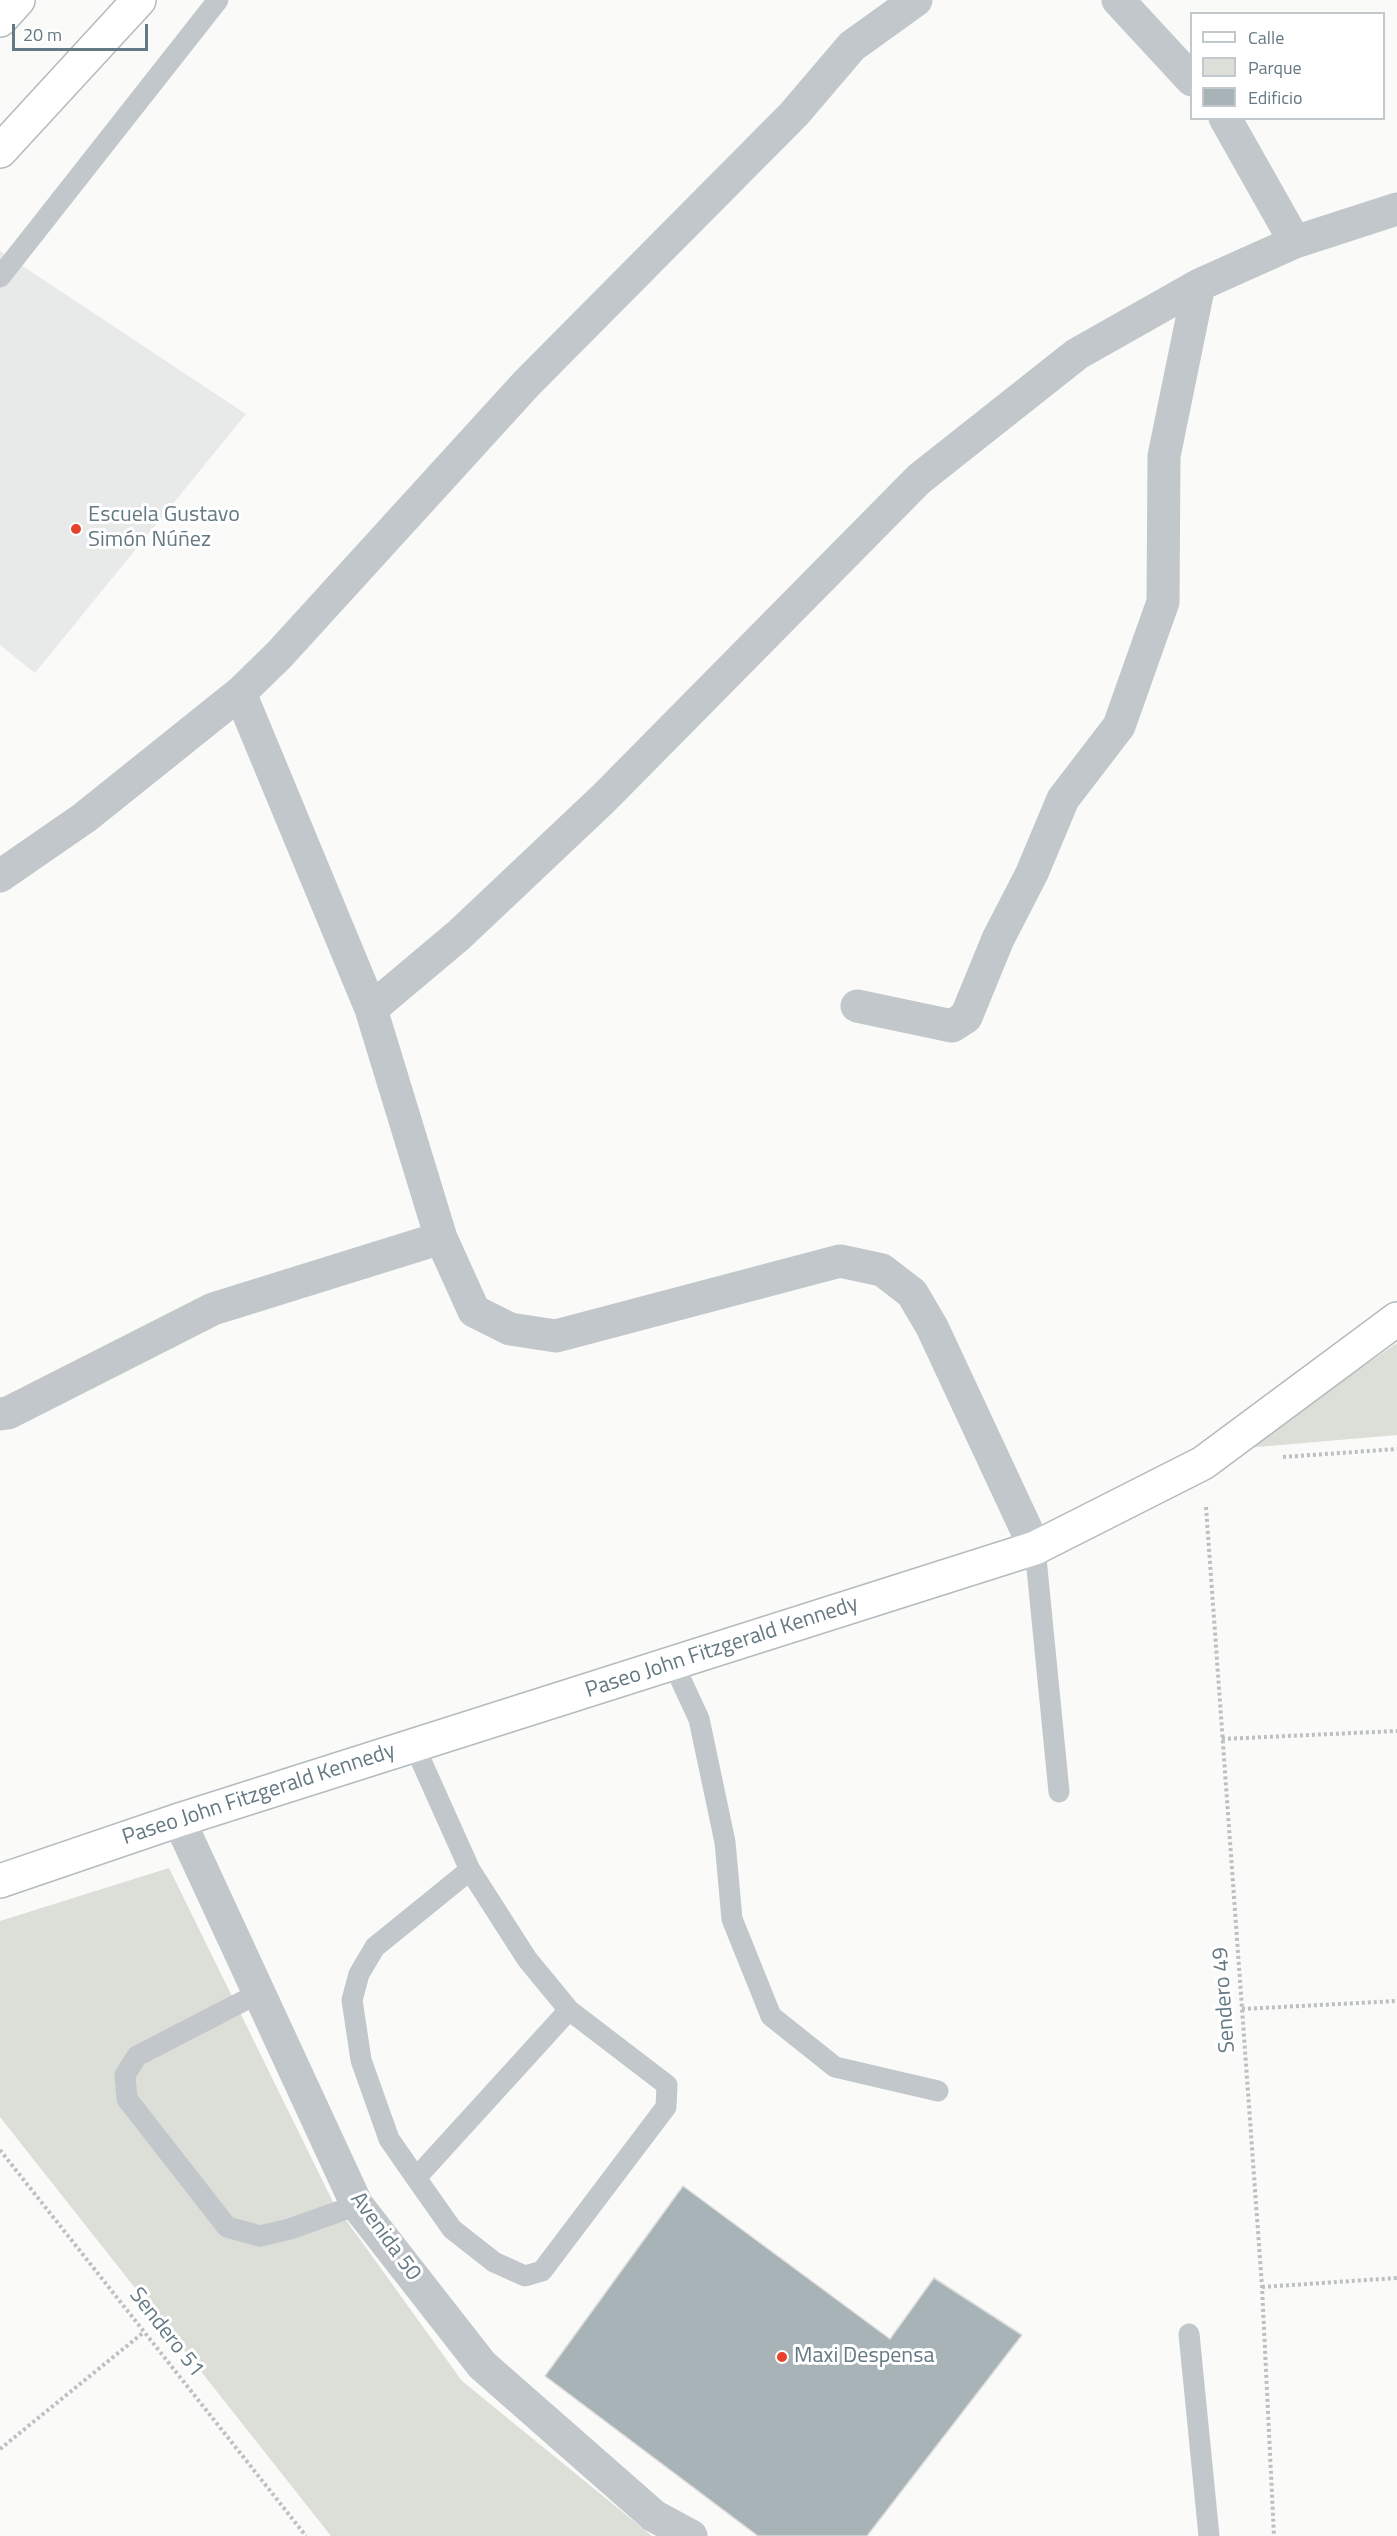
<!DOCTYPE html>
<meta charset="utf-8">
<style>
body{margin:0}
#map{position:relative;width:1397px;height:2536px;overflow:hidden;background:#fafaf8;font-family:"Titillium Web",sans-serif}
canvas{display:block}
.legend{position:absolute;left:1190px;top:12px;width:195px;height:108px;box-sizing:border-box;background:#fff;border:2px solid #c1c9cd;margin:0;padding:8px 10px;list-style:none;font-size:18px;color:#647983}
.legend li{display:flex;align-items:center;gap:12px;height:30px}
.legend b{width:30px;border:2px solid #c1c9cd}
.scale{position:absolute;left:12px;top:24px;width:136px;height:27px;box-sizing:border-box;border:3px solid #647983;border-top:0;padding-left:8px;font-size:18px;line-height:21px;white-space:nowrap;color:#647983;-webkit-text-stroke:4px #fff;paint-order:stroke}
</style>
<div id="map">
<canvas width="1397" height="2536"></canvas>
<ul class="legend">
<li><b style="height:8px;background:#fff"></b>Calle</li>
<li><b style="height:16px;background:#dbdfd7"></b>Parque</li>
<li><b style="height:16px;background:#a7b3b7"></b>Edificio</li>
</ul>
<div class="scale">20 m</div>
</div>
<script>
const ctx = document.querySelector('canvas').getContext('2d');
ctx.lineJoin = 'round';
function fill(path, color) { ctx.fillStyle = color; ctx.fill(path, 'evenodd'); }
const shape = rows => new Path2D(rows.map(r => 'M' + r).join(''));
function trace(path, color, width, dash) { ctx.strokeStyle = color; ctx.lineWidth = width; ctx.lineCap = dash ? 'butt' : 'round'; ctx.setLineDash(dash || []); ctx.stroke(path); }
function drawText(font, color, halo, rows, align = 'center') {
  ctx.font = font + ' "Titillium Web",sans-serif'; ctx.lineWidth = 6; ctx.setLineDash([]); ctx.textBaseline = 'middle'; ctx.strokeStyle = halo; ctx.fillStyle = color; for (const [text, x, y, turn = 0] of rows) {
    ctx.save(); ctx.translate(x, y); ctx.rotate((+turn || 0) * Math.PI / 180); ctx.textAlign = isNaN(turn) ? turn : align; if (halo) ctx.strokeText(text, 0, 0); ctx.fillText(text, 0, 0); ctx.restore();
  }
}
const built = shape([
 [0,251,246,414,35,673,0,645]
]);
const green = shape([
 [1397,1343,1397,1435,1246,1448],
 [169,1868,333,2202,462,2381,652,2536,331,2536,0,2117,0,1921]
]);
const building = shape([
 [683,2186,890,2339,934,2278,1022,2335,867,2536,758,2536,545,2376,683,2186]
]);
const path = shape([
 [1283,1457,1397,1449],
 [1206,1507,1262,2287,1274,2536],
 [1222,1739,1397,1731],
 [1242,2009,1397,2001],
 [0,2150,306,2536],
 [1262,2287,1397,2278],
 [0,2449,144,2332]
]);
const lane = shape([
 [0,277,218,0],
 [1035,1548,1059,1792],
 [673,1663,699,1719,725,1842,732,1919,771,2016,835,2067,938,2091],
 [414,1745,470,1870,527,1959,569,2010,667,2085,666,2107,542,2271,525,2276,494,2262,452,2229,416,2178,569,2010],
 [259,1993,137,2056,125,2075,127,2099,227,2227,260,2236,290,2229,357,2205],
 [416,2178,389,2139,361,2060,352,2000,359,1974,375,1947,470,1870],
 [1189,2334,1209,2536]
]);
const street = shape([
 [1118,0,1192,80],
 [1225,118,1295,242],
 [240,693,371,1009,441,1238,474,1311,510,1329,556,1336,840,1261,882,1270,912,1293,932,1327,1035,1548],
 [0,876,84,818,240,693,279,655,527,383,794,114,852,46,916,0],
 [857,1006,952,1026,966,1017,998,939,1032,873,1063,799,1119,726,1163,602,1164,456,1199,285],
 [371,1009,459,935,604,798,919,479,1077,354,1199,285,1295,242,1397,209],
 [0,1414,8,1413,213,1309,441,1238],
 [179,1820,357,2205,482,2365,654,2516,691,2536]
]);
const secondary = shape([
 [0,1881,179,1820,1035,1548,1203,1463,1397,1319]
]);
const highway = shape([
 [0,20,18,0],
 [0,151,139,0]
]);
const markers = [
 [76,529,6,"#e7432a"],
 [782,2357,6,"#e7432a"]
];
const poiNames = [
 ["Escuela Gustavo",88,516],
 ["Simón Núñez",88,541],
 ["Maxi Despensa",794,2357]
];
const streetNames = [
 ["Paseo John Fitzgerald Kennedy",722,1648,-18],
 ["Paseo John Fitzgerald Kennedy",259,1795,-18],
 ["Sendero 49",1225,2000,-94],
 ["Avenida 50",385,2237,54],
 ["Sendero 51",166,2333,52]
];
fill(built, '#e8eae9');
fill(green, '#dbdfd7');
fill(building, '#a7b3b7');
trace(building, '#dcdcda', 1.5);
trace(secondary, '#b3bbbf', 36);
trace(highway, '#b4babd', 36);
trace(path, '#bbc0c2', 4, [3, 3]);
trace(lane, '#c1c7ca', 21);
trace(street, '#c1c7ca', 33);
trace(secondary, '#fff', 33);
trace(highway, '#fff', 33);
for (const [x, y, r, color] of markers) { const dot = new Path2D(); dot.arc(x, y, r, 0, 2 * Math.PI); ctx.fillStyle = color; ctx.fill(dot); trace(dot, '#fff', 2); }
drawText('22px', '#647983', '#fff', poiNames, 'left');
drawText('22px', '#647983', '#fff', streetNames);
</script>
